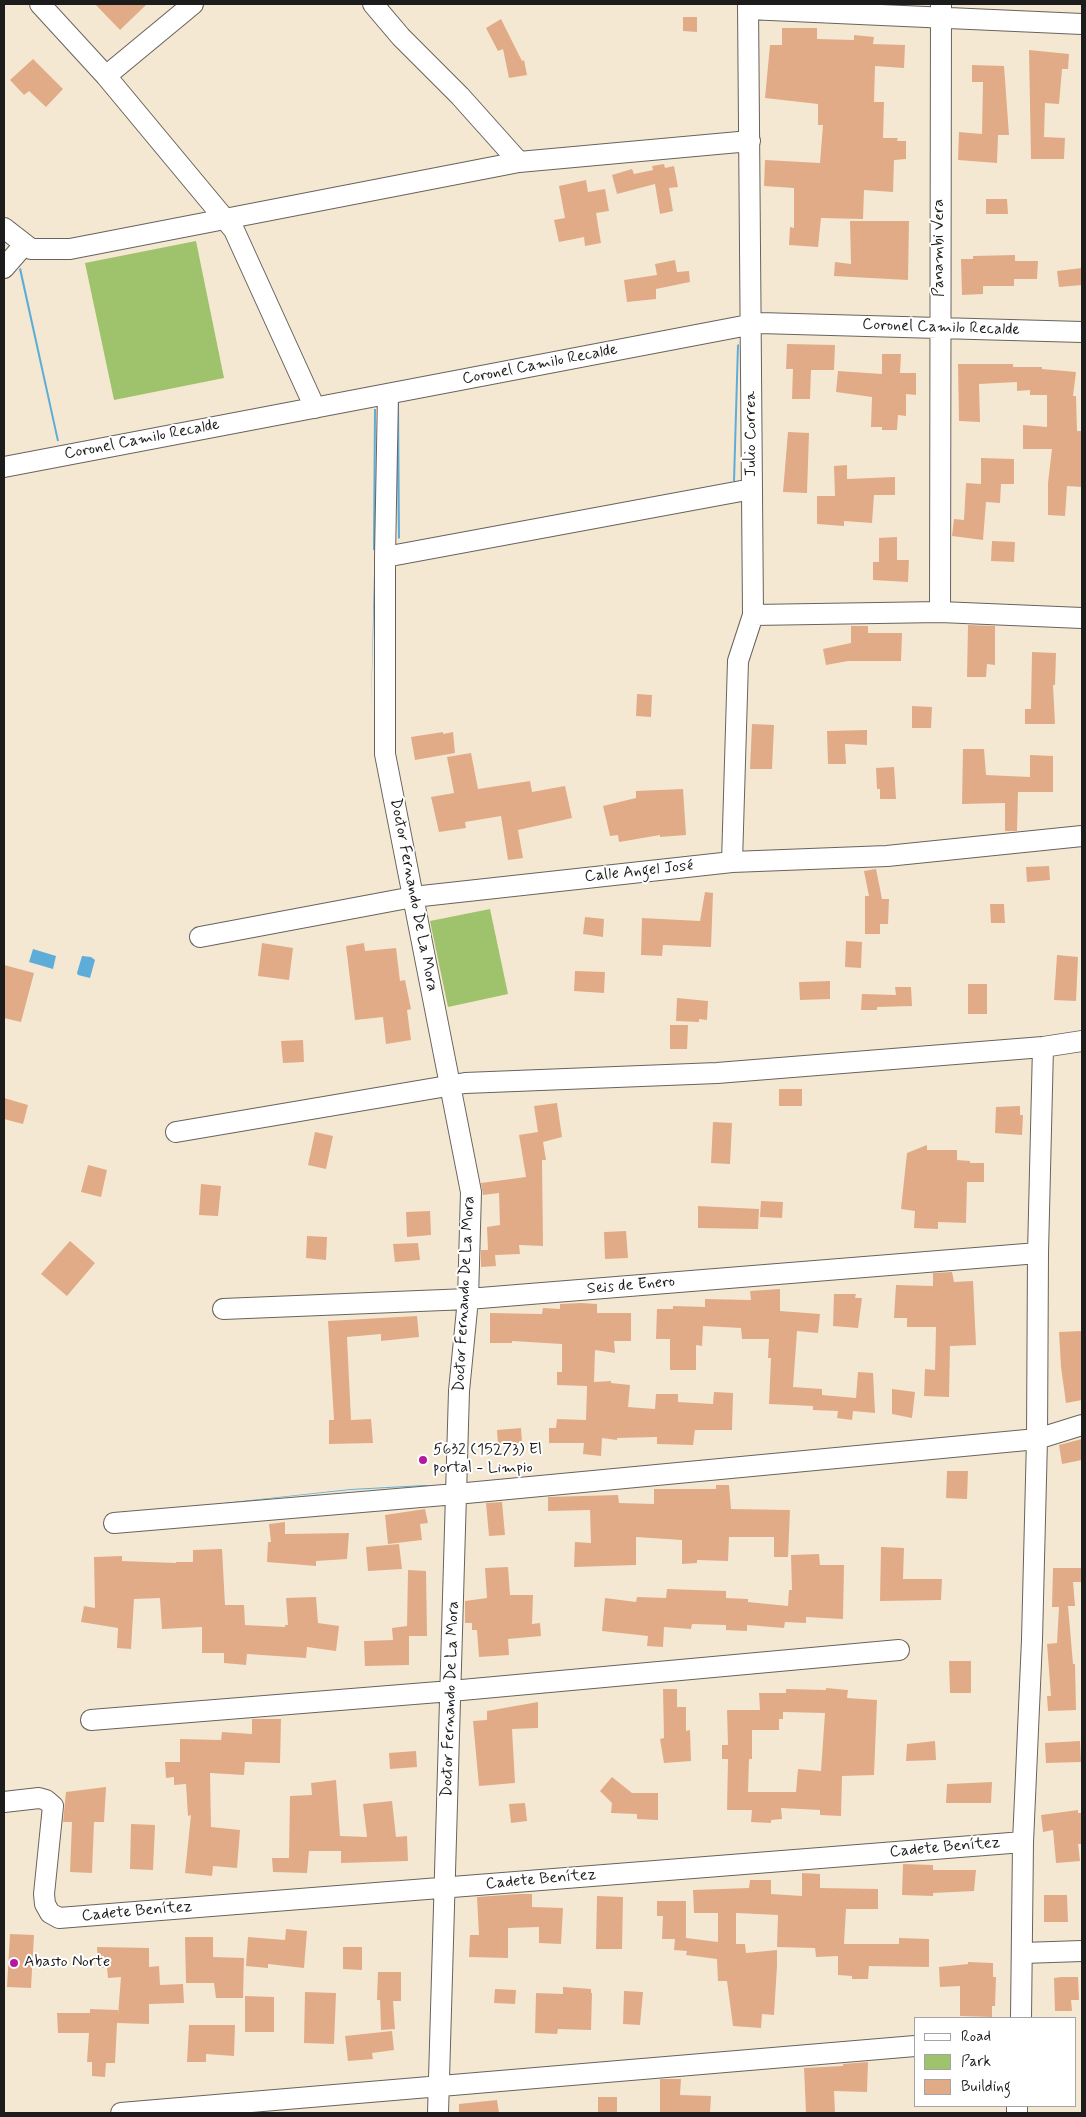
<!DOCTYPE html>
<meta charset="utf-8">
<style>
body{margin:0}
#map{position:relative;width:1086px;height:2117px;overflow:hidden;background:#f5e8d2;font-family:Mynerve,sans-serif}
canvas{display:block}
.frame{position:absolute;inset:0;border:5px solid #1c1c1c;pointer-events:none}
.legend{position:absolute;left:914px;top:2017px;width:162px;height:90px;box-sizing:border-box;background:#fff;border:1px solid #a4a4a4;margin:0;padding:6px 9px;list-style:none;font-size:15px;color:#1c1c1c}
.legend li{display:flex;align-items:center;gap:10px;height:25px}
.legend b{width:25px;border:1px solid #a4a4a4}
</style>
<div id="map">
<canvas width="1086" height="2117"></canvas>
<div class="frame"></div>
<ul class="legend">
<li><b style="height:6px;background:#fff"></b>Road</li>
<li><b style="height:14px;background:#9fc26c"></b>Park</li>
<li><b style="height:14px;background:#e1ab88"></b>Building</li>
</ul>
</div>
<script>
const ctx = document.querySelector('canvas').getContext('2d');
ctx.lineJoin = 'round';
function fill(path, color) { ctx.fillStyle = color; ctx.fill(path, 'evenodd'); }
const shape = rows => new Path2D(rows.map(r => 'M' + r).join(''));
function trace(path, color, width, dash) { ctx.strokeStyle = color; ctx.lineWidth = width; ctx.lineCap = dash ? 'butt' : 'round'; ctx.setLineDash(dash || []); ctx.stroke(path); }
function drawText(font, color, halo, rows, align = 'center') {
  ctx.font = font + ' Mynerve,sans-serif'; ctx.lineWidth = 4; ctx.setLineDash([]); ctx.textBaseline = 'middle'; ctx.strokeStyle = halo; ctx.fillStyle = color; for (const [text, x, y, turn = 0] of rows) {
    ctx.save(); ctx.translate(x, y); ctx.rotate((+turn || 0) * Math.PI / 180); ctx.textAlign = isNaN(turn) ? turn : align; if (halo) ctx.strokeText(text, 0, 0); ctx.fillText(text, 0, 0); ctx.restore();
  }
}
const green = shape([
 [196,241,224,378,114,400,85,263],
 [490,909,508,994,448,1007,430,921]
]);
const water = shape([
 [21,268,59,441,57,441,19,269],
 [739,344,735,481,733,481,737,345],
 [396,402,399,402,400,538,398,539],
 [374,409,376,409,375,550,373,550],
 [374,572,375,572,371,711],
 [33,949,56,956,53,969,29,962],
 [82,956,91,957,95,960,90,978,78,975,77,973],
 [425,1485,438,1487,424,1486,350,1490,106,1516,351,1489]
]);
const building = shape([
 [95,4,147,4,120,30],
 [683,17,697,17,697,32,683,31],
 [501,19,522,61,524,60,527,75,509,78,503,49,498,51,486,28],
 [782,28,817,28,817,39,854,40,854,35,874,37,873,44,905,45,904,68,875,66,874,102,884,102,883,138,898,138,897,141,906,141,906,159,894,160,893,192,864,190,863,219,821,218,818,247,789,245,790,227,794,228,794,188,764,186,765,160,820,163,823,125,818,125,818,104,765,98,770,45,782,45],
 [1029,50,1069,54,1068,69,1062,69,1059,104,1045,103,1044,137,1065,138,1064,159,1031,159],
 [33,59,63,89,46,107,29,91,24,95,10,80],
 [972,65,1004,66,1009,135,998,135,997,163,958,160,959,132,982,134,983,82,972,82],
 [664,164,665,168,674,166,678,187,669,188,673,211,660,214,655,184,617,194,612,175,632,169,634,174,653,170,652,166],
 [586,180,588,192,605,189,609,211,596,213,601,243,585,246,584,237,559,242,554,220,565,218,559,186],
 [986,199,1007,199,1008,214,986,214],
 [850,221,909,221,908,280,834,276,835,262,851,264],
 [1015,255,1015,261,1038,261,1037,279,1014,279,1014,286,983,286,983,294,962,295,961,259,973,259,973,256],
 [675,260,677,272,689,271,690,282,656,289,656,299,627,302,624,280,657,275,655,264],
 [1082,268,1082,285,1059,287,1057,271],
 [787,344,835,345,834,370,811,370,810,399,792,399,793,369,786,369],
 [882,354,901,354,900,373,916,373,916,395,906,394,906,416,898,415,897,430,882,430,882,427,871,427,872,397,836,392,838,371,882,374],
 [958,364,1013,364,1013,367,1042,367,1042,369,1076,372,1073,396,1076,396,1077,431,1082,431,1082,487,1067,486,1065,516,1048,515,1048,483,1052,449,1023,449,1023,425,1047,427,1047,395,1030,395,1030,390,1017,391,1017,382,979,384,980,422,959,421],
 [788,432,809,433,807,493,783,492],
 [981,458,1014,459,1014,484,1001,484,1000,503,986,502,983,540,952,536,954,519,964,520,966,483,981,484],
 [847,465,847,479,895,477,895,495,874,495,872,523,844,521,844,526,817,524,817,496,835,496,834,466],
 [897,537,897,560,909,560,908,582,873,580,873,562,879,562,879,538],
 [992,541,1015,542,1014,562,991,561],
 [968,625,995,626,995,665,987,664,986,677,967,677],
 [851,626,868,626,868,633,902,633,901,661,848,661,826,665,823,649,851,643],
 [1032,652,1056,653,1055,685,1053,685,1055,724,1025,724,1025,709,1031,709],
 [637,694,652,695,651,717,636,716],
 [912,706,932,707,931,728,912,728],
 [752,724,774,725,772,769,750,769],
 [867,730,867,745,845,744,846,764,828,764,827,731],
 [443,732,443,734,453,732,455,753,415,760,411,737],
 [963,749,984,749,986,775,1030,777,1030,755,1053,756,1053,792,1018,792,1017,831,1005,831,1005,803,962,804],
 [471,753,478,789,530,781,532,792,565,786,572,818,518,830,523,858,508,860,501,816,465,822,466,828,439,832,431,797,454,793,447,757],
 [894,767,896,799,880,799,880,789,877,789,876,768],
 [683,789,686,835,660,837,660,835,619,842,618,835,610,836,603,806,636,798,636,791],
 [1049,866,1050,880,1027,882,1026,867],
 [876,869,882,899,889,899,888,924,880,924,880,934,865,934,865,896,869,896,864,871],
 [705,892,713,893,711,947,663,945,662,956,641,955,642,918,700,921],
 [990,904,1004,904,1005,923,991,923],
 [585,917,604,919,603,937,583,934],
 [846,941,862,942,861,968,845,967],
 [262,943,293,948,289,980,258,976],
 [364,943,365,951,396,948,400,981,405,980,411,1009,407,1010,411,1040,386,1044,383,1017,355,1020,346,946],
 [1057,955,1078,957,1076,1001,1054,1000],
 [4,965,34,973,21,1022,4,1018],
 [575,971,605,972,604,993,574,991],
 [830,981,830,999,800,1000,799,982],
 [968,984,987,984,987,1014,968,1014],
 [895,987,911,987,912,1006,877,1007,877,1010,861,1010,862,994,896,995],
 [677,998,708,1001,707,1020,699,1019,699,1022,676,1021],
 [670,1025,688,1025,687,1049,670,1049],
 [303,1040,304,1062,283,1063,281,1041],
 [779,1089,802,1089,802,1106,779,1106],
 [4,1098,28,1105,23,1124,4,1119],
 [557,1103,562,1137,543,1142,546,1160,542,1160,543,1246,519,1245,520,1254,495,1255,496,1266,481,1267,481,1250,488,1250,487,1227,500,1225,499,1193,483,1195,481,1183,526,1177,519,1135,538,1132,534,1106],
 [1020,1106,1020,1115,1023,1115,1022,1135,995,1133,996,1107],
 [713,1122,732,1123,730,1164,711,1163],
 [315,1132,333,1136,326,1169,308,1165],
 [927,1145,927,1150,957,1150,957,1160,970,1161,970,1163,984,1163,984,1182,967,1182,966,1223,938,1222,938,1229,914,1228,915,1211,901,1209,907,1153],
 [88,1165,107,1170,101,1197,81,1192],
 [201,1184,221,1186,218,1216,199,1215],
 [761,1201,783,1202,782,1218,760,1217],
 [698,1206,759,1209,758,1229,698,1228],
 [430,1211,431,1235,407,1237,406,1212],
 [626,1231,628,1258,605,1259,604,1232],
 [307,1236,327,1237,326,1260,306,1258],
 [70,1241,95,1263,67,1296,41,1274],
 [418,1243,420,1260,395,1262,393,1244],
 [952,1272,954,1282,973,1281,976,1345,950,1346,949,1397,924,1396,925,1369,935,1370,936,1327,907,1327,907,1318,894,1318,896,1285,933,1286,933,1273],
 [780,1289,780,1311,820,1314,818,1333,797,1331,793,1387,822,1389,822,1395,856,1398,858,1372,873,1373,875,1413,853,1411,852,1420,837,1418,838,1411,813,1410,813,1406,769,1404,771,1358,768,1358,769,1339,742,1339,741,1328,703,1326,702,1346,696,1345,696,1370,670,1370,670,1339,656,1339,657,1309,673,1309,673,1306,705,1307,705,1299,751,1300,750,1291],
 [834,1294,856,1294,855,1298,862,1298,858,1328,833,1326],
 [581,1303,597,1304,597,1313,631,1313,631,1341,614,1341,615,1353,595,1350,594,1382,611,1381,611,1383,630,1385,628,1407,655,1409,656,1394,678,1394,678,1402,713,1404,714,1392,733,1393,732,1430,695,1430,693,1445,657,1444,657,1437,617,1438,617,1440,602,1438,601,1456,583,1454,584,1443,549,1443,549,1428,556,1428,557,1419,586,1420,587,1386,557,1385,557,1372,562,1372,562,1344,512,1341,512,1343,490,1343,490,1313,542,1314,543,1308,560,1309,560,1304],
 [417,1316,419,1337,381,1341,381,1334,347,1337,351,1420,371,1419,373,1443,329,1444,329,1420,334,1420,328,1321],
 [1082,1331,1082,1400,1066,1403,1061,1367,1059,1332],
 [892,1389,915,1392,912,1418,892,1414],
 [521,1428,522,1443,498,1445,497,1430],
 [1082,1439,1082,1460,1062,1464,1059,1445],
 [947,1471,968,1471,967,1499,946,1498],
 [716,1485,729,1485,731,1509,790,1510,788,1557,774,1557,774,1537,729,1537,728,1561,697,1560,697,1563,682,1564,682,1540,636,1537,636,1565,574,1567,575,1542,591,1543,590,1510,548,1511,548,1497,618,1495,619,1503,654,1504,654,1489,716,1489],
 [502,1502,505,1535,489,1536,486,1503],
 [425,1509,428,1523,420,1524,422,1540,388,1544,385,1515],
 [285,1522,285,1534,349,1533,347,1559,316,1561,316,1566,267,1562,268,1542,271,1542,269,1524],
 [399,1544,402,1569,368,1571,366,1547],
 [881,1547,904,1548,903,1579,942,1579,941,1600,880,1601],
 [222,1549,225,1605,244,1605,245,1625,285,1627,285,1625,288,1625,286,1598,316,1597,318,1623,339,1626,336,1651,307,1647,306,1658,247,1654,246,1665,224,1663,224,1653,202,1653,202,1627,162,1629,160,1598,134,1599,131,1649,117,1648,118,1628,81,1622,84,1606,95,1608,94,1557,122,1556,122,1561,176,1563,176,1562,193,1562,193,1550],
 [819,1554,820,1565,844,1565,843,1619,806,1617,806,1623,785,1622,784,1628,747,1625,747,1631,726,1630,726,1625,692,1624,691,1629,664,1627,663,1647,647,1646,648,1636,602,1631,605,1598,636,1602,637,1597,666,1598,667,1589,726,1591,726,1598,748,1599,748,1602,788,1606,789,1590,792,1590,791,1555],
 [508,1567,510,1595,533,1595,532,1624,540,1623,541,1636,508,1639,509,1655,479,1657,477,1630,472,1630,472,1623,465,1623,465,1601,487,1598,485,1568],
 [1053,1568,1082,1568,1082,1582,1073,1582,1075,1606,1068,1606,1073,1664,1075,1664,1076,1710,1048,1711,1047,1696,1051,1696,1047,1644,1057,1643,1059,1607,1052,1607],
 [408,1570,426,1571,427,1636,409,1636,409,1665,365,1666,364,1641,393,1640,392,1628,407,1626],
 [949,1661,971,1661,971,1693,950,1693],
 [826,1688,848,1690,847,1698,877,1700,874,1775,842,1776,841,1816,820,1815,820,1810,781,1808,782,1819,771,1820,771,1823,751,1822,752,1810,727,1810,728,1759,722,1759,722,1745,728,1745,727,1710,760,1710,759,1693,786,1693,786,1689,826,1690],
 [783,1712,825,1713,821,1771,798,1769,796,1792,748,1792,749,1759,752,1759,752,1730,779,1730,779,1719,783,1719],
 [663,1689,677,1689,677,1707,686,1707,686,1731,690,1730,691,1761,664,1763,660,1739,664,1738],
 [538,1702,538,1728,512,1729,515,1783,479,1786,473,1721,487,1720,487,1711],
 [252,1719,281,1719,280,1763,245,1762,244,1775,210,1773,211,1827,240,1830,237,1868,213,1866,212,1876,185,1873,191,1815,188,1816,186,1784,174,1785,174,1777,166,1778,165,1762,180,1762,180,1739,221,1740,222,1732,252,1734],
 [935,1741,936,1760,906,1761,907,1744],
 [1080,1741,1081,1762,1046,1763,1045,1743],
 [416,1751,417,1767,390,1769,389,1753],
 [612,1777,632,1793,658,1793,658,1820,637,1819,637,1814,611,1813,612,1803,600,1791],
 [336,1780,340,1836,367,1837,363,1804,392,1801,396,1837,407,1836,408,1861,341,1863,341,1851,309,1851,307,1873,273,1872,272,1858,289,1858,290,1796,312,1795,311,1783],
 [992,1782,991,1803,946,1803,947,1784],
 [106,1787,104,1822,94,1822,92,1873,70,1872,72,1822,63,1822,66,1792],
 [525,1803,527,1821,511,1823,509,1804],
 [1078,1810,1078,1813,1082,1813,1082,1844,1078,1844,1080,1861,1056,1863,1053,1830,1043,1832,1041,1815],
 [131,1824,155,1825,153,1870,130,1869],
 [903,1864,933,1865,933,1870,976,1870,974,1891,933,1893,933,1896,902,1895],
 [802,1873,820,1874,820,1888,878,1889,878,1909,846,1909,844,1944,899,1944,899,1938,929,1939,929,1967,869,1966,868,1979,852,1979,852,1976,838,1975,838,1956,816,1957,815,1948,777,1947,778,1915,736,1913,736,1944,745,1944,746,1953,777,1950,777,1966,774,2015,762,2014,761,2028,733,2026,727,1981,718,1981,717,1959,686,1955,687,1951,674,1950,675,1939,662,1939,663,1916,657,1916,657,1901,686,1901,686,1938,718,1942,718,1913,694,1913,693,1890,749,1888,750,1880,771,1880,771,1894,802,1896],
 [519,1894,532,1894,532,1907,563,1908,561,1944,539,1943,539,1927,508,1928,508,1958,469,1957,470,1935,479,1935,477,1897],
 [1044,1895,1067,1895,1068,1922,1044,1922],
 [597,1896,623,1897,622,1949,596,1949],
 [286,1929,307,1931,304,1968,268,1964,268,1968,246,1966,248,1937,285,1940],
 [10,1934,34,1935,31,1988,7,1987],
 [185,1937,213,1937,213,1957,244,1958,243,1998,216,1998,214,1983,186,1983],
 [97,1947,149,1948,149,1967,159,1966,160,1985,183,1984,184,2003,149,2004,149,2024,117,2023,115,2063,106,2063,105,2077,92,2076,92,2062,87,2062,89,2033,58,2033,57,2013,90,2013,90,2009,118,2010,118,2015,121,1977,108,1978,107,1967,98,1968],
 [343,1947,362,1947,362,1970,343,1969],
 [968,1962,993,1963,993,1977,996,1977,995,2006,992,2006,992,2017,960,2016,960,1986,940,1987,939,1967,968,1964],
 [378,1972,401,1972,401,2001,393,2001,395,2029,381,2030,380,2000,377,2000],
 [1061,1977,1078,1977,1079,2000,1071,2000,1072,2011,1055,2011,1054,1978],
 [563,1987,591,1989,591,1993,592,1993,591,2030,558,2029,557,2034,535,2033,536,1993,563,1994],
 [495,1989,516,1990,515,2004,494,2003],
 [624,1991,643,1992,640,2025,623,2024],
 [305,1992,336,1993,334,2044,304,2043],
 [245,1996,274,1997,274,2032,245,2032],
 [189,2025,235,2025,234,2056,206,2054,206,2062,187,2062],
 [392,2031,394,2050,372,2053,373,2059,348,2061,345,2036],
 [868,2062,867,2092,834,2091,835,2113,806,2113,804,2068,843,2066,843,2064],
 [660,2079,681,2079,680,2095,711,2096,710,2113,660,2113],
 [598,2097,617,2097,617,2113,598,2113],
 [497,2100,499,2113,459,2113,459,2104]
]);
const minor = shape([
 [40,4,106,76,234,230,315,408],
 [373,4,401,37,460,96,519,162],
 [748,9,1082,24],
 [106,76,193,4],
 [4,228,31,249,70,249,519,162,750,141],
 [4,268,24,245],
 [388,394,385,557,385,754,471,1192,468,1299,459,1391,438,2113],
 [4,467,759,323,1082,332],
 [385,557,752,489],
 [940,612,941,4],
 [753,615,940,612,1082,618],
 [732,862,738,661,753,615,748,4],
 [200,937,413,897,732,862,887,856,1082,836],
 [176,1132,465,1083,717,1073,1043,1047,1082,1041],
 [223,1309,468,1299,1038,1253],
 [114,1523,456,1494,1037,1439,1082,1425],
 [91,1720,451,1691,899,1650],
 [4,1802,39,1798,46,1800,53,1806,44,1894,45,1904,50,1913,59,1918,1023,1842],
 [1023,1953,1082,1951],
 [1021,2018,1023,1842,1032,1640,1037,1439,1038,1253,1043,1047],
 [121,2113,915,2046],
 [1017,2113,1017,2106]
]);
const markers = [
 [423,1460,5,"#b5179e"],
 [14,1963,5,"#b5179e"]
];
const streetNames = [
 ["Panambi Vera",940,248,-90],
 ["Coronel Camilo Recalde",941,328,2],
 ["Coronel Camilo Recalde",540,365,-11],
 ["Julio Correa",752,434,-90],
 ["Coronel Camilo Recalde",142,440,-11],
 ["Calle Angel José",639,872,-6],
 ["Doctor Fernando De La Mora",413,895,79],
 ["Seis de Enero",631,1286,-5],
 ["Doctor Fernando De La Mora",465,1294,-87],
 ["Doctor Fernando De La Mora",451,1699,-88],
 ["Cadete Benítez",945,1848,-5],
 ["Cadete Benítez",541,1880,-5],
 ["Cadete Benítez",137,1912,-5]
];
const poiNames = [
 ["5632 (15273) El",433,1451],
 ["portal - Limpio",433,1469],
 ["Abasto Norte",24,1963]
];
fill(green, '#9fc26c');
fill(water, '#5eadd8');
fill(building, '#e1ab88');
trace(minor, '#68635c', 22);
trace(minor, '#fff', 20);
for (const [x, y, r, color] of markers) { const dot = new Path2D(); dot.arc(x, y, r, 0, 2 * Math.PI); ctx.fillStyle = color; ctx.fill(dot); trace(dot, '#fff', 2); }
drawText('16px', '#1c1c1c', '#fff', streetNames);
drawText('16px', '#1c1c1c', '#fff', poiNames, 'left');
</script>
